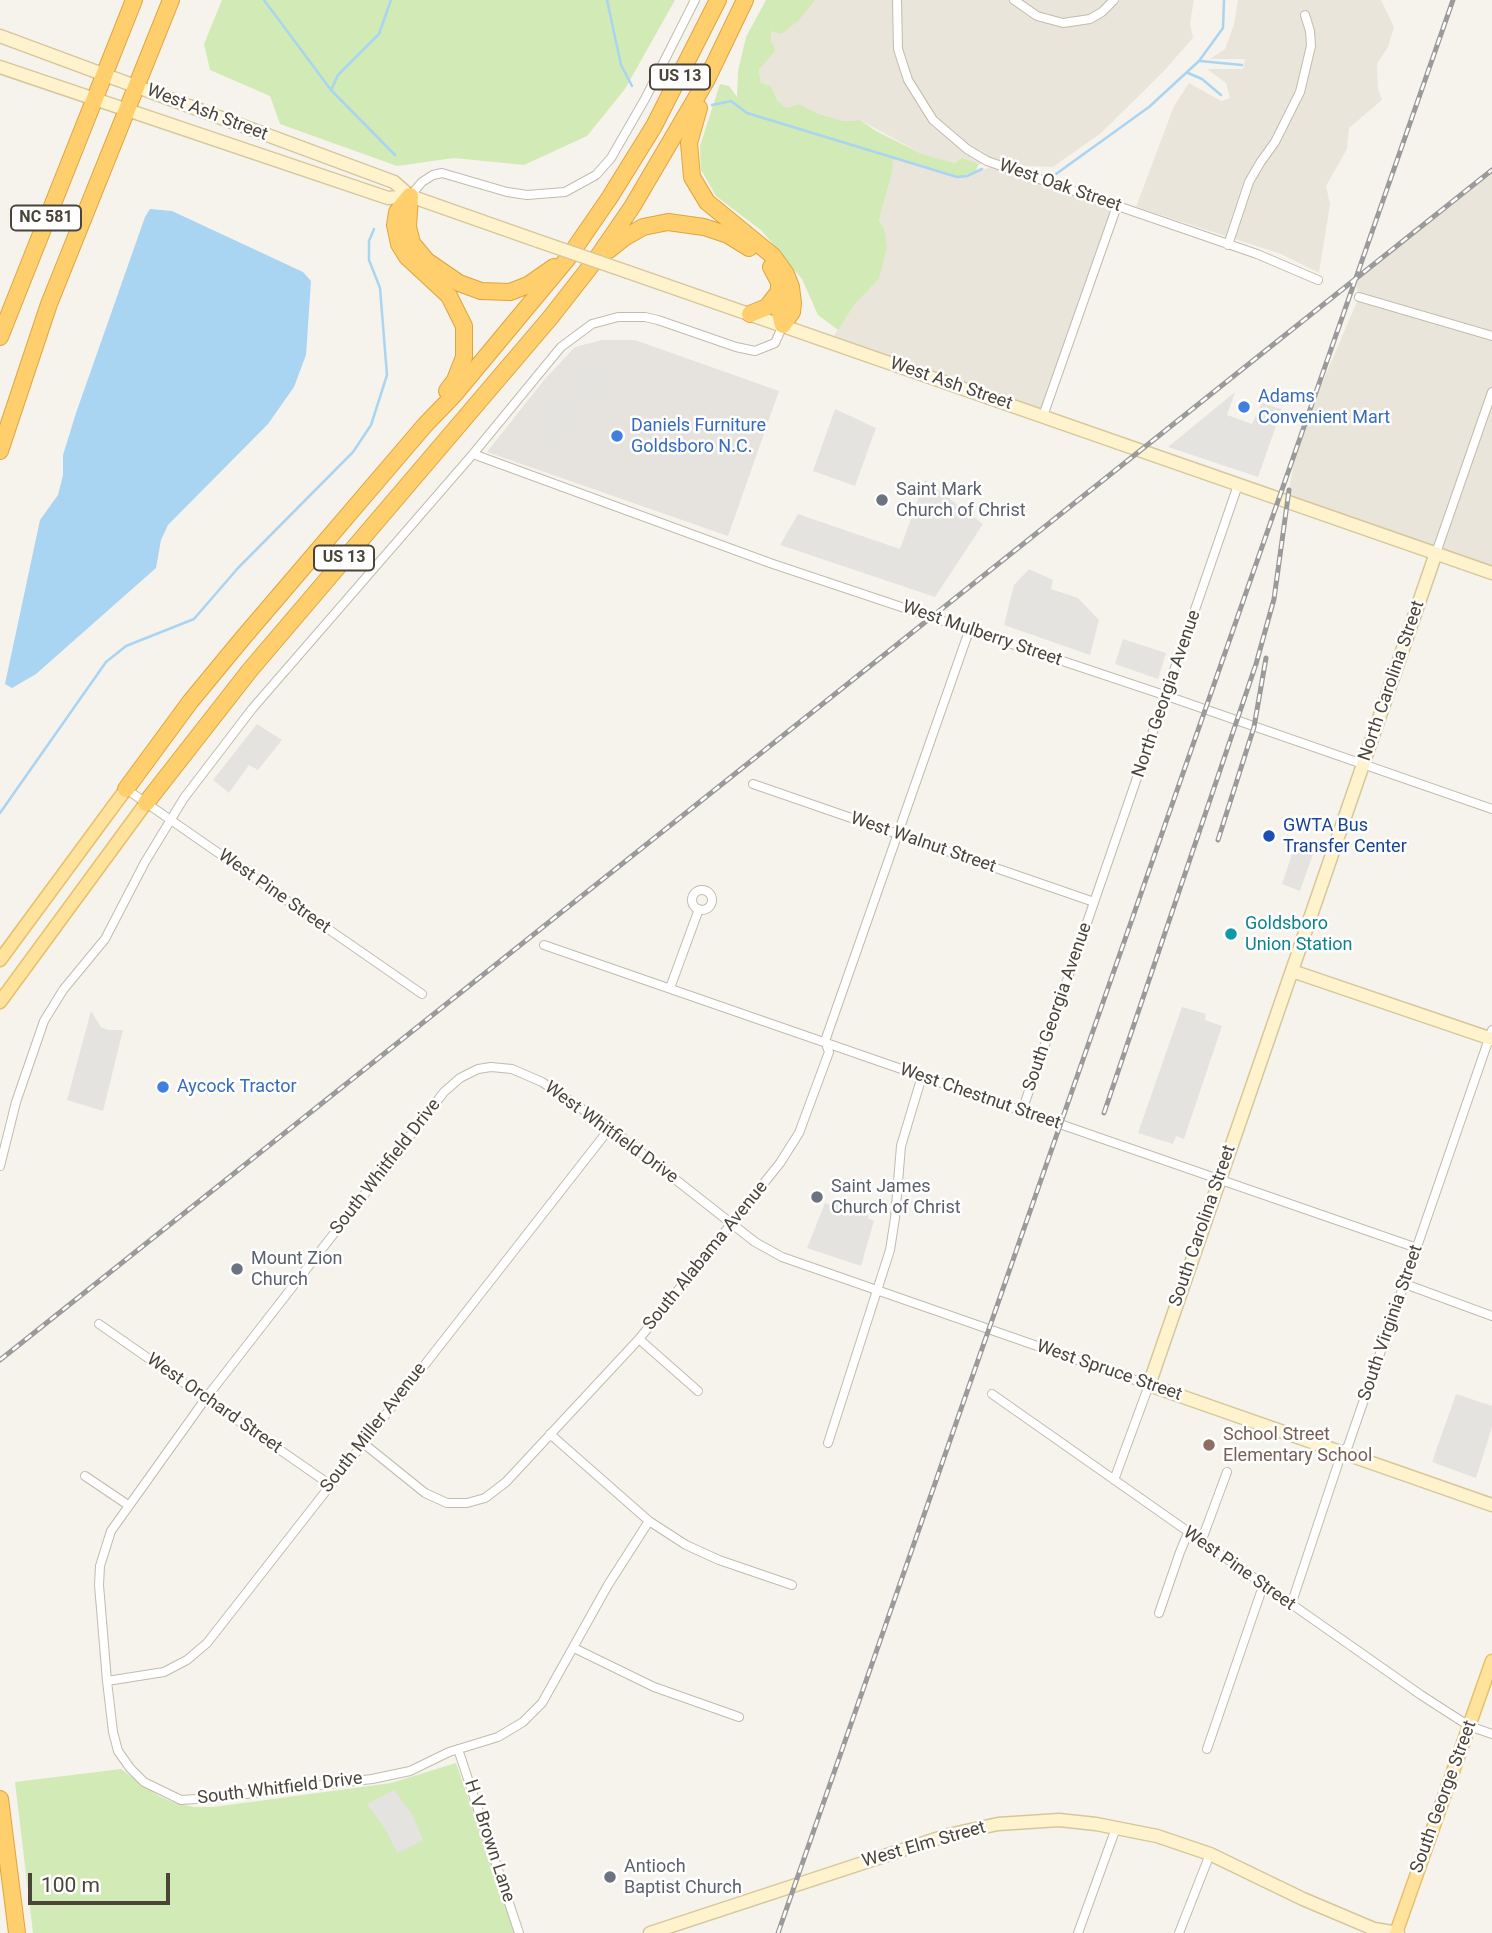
<!DOCTYPE html>
<style>
body{margin:0}
#map{position:relative;width:1492px;height:1933px;overflow:hidden;background:#f6f3ec;font-family:Roboto,sans-serif}
canvas{display:block}
.scale{position:absolute;left:28px;top:1873px;width:142px;height:32px;box-sizing:border-box;border:4px solid #4b4439;border-top:0;padding-left:9px;font-size:21px;line-height:24px;white-space:nowrap;color:#4b4439;-webkit-text-stroke:5px #fff;paint-order:stroke}
</style>
<div id="map">
<canvas width="1492" height="1933"></canvas>
<div class="scale">100 m</div>
</div>
<script>
const ctx = document.querySelector('canvas').getContext('2d');
ctx.lineJoin = 'round';
function fill(path, color) { ctx.fillStyle = color; ctx.fill(path, 'evenodd'); }
const shape = rows => new Path2D(rows.map(r => 'M' + r).join(''));
function trace(path, color, width, dash) { ctx.strokeStyle = color; ctx.lineWidth = width; ctx.lineCap = dash ? 'butt' : 'round'; ctx.setLineDash(dash || []); ctx.stroke(path); }
function drawText(font, color, halo, rows, align = 'center') {
  ctx.font = font + ' Roboto,sans-serif'; ctx.lineWidth = 5; ctx.setLineDash([]); ctx.textBaseline = 'middle'; ctx.strokeStyle = halo; ctx.fillStyle = color; for (const [text, x, y, turn = 0] of rows) {
    ctx.save(); ctx.translate(x, y); ctx.rotate((+turn || 0) * Math.PI / 180); ctx.textAlign = isNaN(turn) ? turn : align; if (halo) ctx.strokeText(text, 0, 0); ctx.fillText(text, 0, 0); ctx.restore();
  }
}
const residential = shape([
 [815,0,1194,0,1190,23,1193,38,1163,72,1101,133,1053,167,979,164,962,159,955,163,922,154,860,120,844,121,819,114,799,104,786,109,777,100,771,86,761,83,759,70,776,50,771,41,771,31],
 [1238,0,1381,0,1394,27,1388,47,1377,64,1378,89,1382,100,1349,128,1347,149,1326,186,1330,204,1319,273,1281,254,1136,207,1174,106,1189,83,1221,101,1230,98,1226,83,1207,69,1243,69,1245,59,1210,59,1225,49,1234,25],
 [893,158,967,176,991,167,1001,166,1117,206,1043,416,830,342,855,304,879,279,884,228,879,220,892,173],
 [1492,173,1492,572,1287,501,1294,462,1305,423,1359,297,1355,281]
]);
const industrial = shape([
 [602,340,635,340,779,391,728,536,487,452,544,380,575,347]
]);
const green = shape([
 [222,0,675,0,625,89,587,136,524,165,454,158,397,166,280,124,270,96,210,70,204,44],
 [766,0,815,0,799,20,781,34,771,31,771,41,776,50,759,70,761,83,771,86,777,100,786,108,799,104,819,114,844,121,860,120,876,131,922,154,955,163,962,158,979,164,975,172,957,177,893,159,892,173,879,220,884,228,887,247,879,279,855,304,838,330,818,315,802,279,762,231,716,196,701,170,700,146,720,84,729,86,737,97,738,71,746,37],
 [456,1763,516,1933,33,1933,15,1782,121,1769,159,1796,175,1803,194,1807,214,1807,391,1783]
]);
const parking = shape([
 [596,355,617,362,604,395,591,404,580,401,563,449,532,436,546,392,556,396,575,386,570,377,582,369,588,358,594,360],
 [1235,392,1227,415,1252,424,1262,403,1282,409,1258,477,1168,447],
 [835,409,876,428,855,486,813,471],
 [925,480,983,524,935,597,780,545,798,514,900,549],
 [1029,569,1053,580,1051,589,1078,598,1099,620,1090,655,1004,625,1014,585],
 [1123,639,1166,653,1158,679,1115,664],
 [257,724,282,740,258,770,249,765,229,793,213,780],
 [1294,848,1313,854,1300,891,1282,884],
 [1182,1007,1206,1014,1205,1020,1222,1026,1184,1139,1176,1136,1173,1144,1138,1133],
 [91,1011,101,1027,108,1030,123,1030,103,1111,67,1100],
 [837,1200,869,1211,868,1218,874,1221,861,1266,807,1248,825,1203,831,1205],
 [1456,1394,1492,1406,1492,1427,1476,1478,1432,1462],
 [394,1790,412,1814,423,1840,397,1853,386,1830,367,1804]
]);
const water = shape([
 [150,209,172,211,303,272,311,281,306,355,294,387,268,424,168,525,161,540,156,568,36,674,12,688,5,684,40,520,58,495,63,475,63,455,76,413,145,217]
]);
const stream = shape([
 [264,0,331,90,395,155],
 [607,0,621,65,632,86],
 [1200,61,1242,65],
 [1188,73,1202,79,1221,95],
 [331,90,338,75,379,34,391,0],
 [712,105,731,101,747,113,957,177,967,176,982,169],
 [1056,174,1149,107,1199,61,1223,28,1224,0],
 [0,813,106,662,126,646,194,619,238,568,353,452,371,425,387,375,380,288,369,260,369,241,374,229]
]);
const street = shape([
 [897,0,898,49,908,80,933,120,967,149,987,161,1257,254,1318,280],
 [1014,0,1037,16,1063,23,1090,19,1102,12,1114,0],
 [410,196,422,182,433,175,442,173,507,192,527,195,565,192,596,175,611,158,645,99,695,0],
 [1228,245,1249,182,1260,163,1275,142,1300,92,1311,46,1310,31,1305,15],
 [1359,297,1492,336],
 [1043,416,1117,206],
 [473,454,770,563,1167,696,1492,809],
 [1436,553,1492,392],
 [753,784,1094,902],
 [126,789,422,994],
 '692 900a10 10 0 1 1 20 0a10 10 0 1 1-20 0Z',
 [544,945,1417,1248],
 [670,988,699,909],
 [1022,1111,1238,485],
 [0,1166,16,1102,44,1021,63,990,105,939,145,862,184,798,252,709,473,454,561,347,592,324,618,317,645,317,658,320,736,347,755,351,775,343,783,325],
 [1405,1284,1492,1316],
 [99,1324,329,1484],
 [639,1339,698,1391],
 [992,1394,1421,1695,1469,1726,1492,1734],
 [550,1434,649,1521,686,1545,719,1560,792,1585],
 [363,1443,425,1493,447,1503,467,1503,485,1498,506,1482,639,1339,780,1163,799,1133,829,1052,825,1041,969,631],
 [828,1443,890,1250,895,1218,901,1146,922,1076],
 [85,1476,128,1505],
 [649,1521,608,1585,542,1703,523,1722,498,1737,449,1752,410,1771,372,1779,212,1798,181,1800,144,1782,130,1768,118,1751,113,1732,107,1681,99,1585,100,1566,111,1531,206,1398,444,1092,460,1078,478,1069,491,1067,512,1069,542,1082,610,1128,755,1242,782,1257,1149,1385,1114,1480],
 [1201,1542,1227,1472],
 [1291,1605,1342,1452,1348,1446,1492,1030],
 [1159,1613,1180,1552,1188,1533],
 [574,1648,654,1687,739,1717],
 [107,1681,164,1672,187,1660,207,1643,610,1128],
 [458,1749,519,1933],
 [1207,1749,1263,1586],
 [1078,1933,1116,1828],
 [1179,1933,1210,1854]
]);
const secondary = shape([
 [0,36,394,182,410,196,538,241],
 [0,67,388,198,410,196],
 [628,272,1492,573],
 [1436,553,1149,1385,1492,1505],
 [1292,971,1492,1039],
 [650,1933,948,1835,998,1824,1059,1820,1096,1824,1157,1836,1210,1854,1303,1899,1374,1929,1398,1933]
]);
const primary = shape([
 [0,960,126,789],
 [0,1002,146,803],
 [1396,1933,1492,1661]
]);
const highway = shape([
 [699,108,689,143,692,177,707,202,773,256,786,274,791,287,793,303,792,312,783,325],
 [410,196,397,212,395,225,399,244,407,257,449,296,464,326,464,357,455,380,447,391],
 [410,196,408,227,412,243,427,261,459,283,481,291,510,292,528,285,554,267],
 [609,250,624,238,643,227,668,222,704,227,728,235,749,248],
 [771,267,779,282,779,309,783,325],
 [750,314,767,307,780,290],
 [0,337,134,0],
 [0,451,49,304,171,0],
 [126,789,190,702,242,639,425,425,454,395,568,258,610,197,654,126,718,0],
 [146,803,250,670,550,318,597,258,632,207,706,81,745,0],
 [0,1799,17,1933]
]);
const rail = shape([
 [1218,840,1254,727,1266,658],
 [1104,1113,1256,664,1274,599,1289,490],
 [0,1360,1492,170],
 [778,1933,1453,0]
]);
const secondaryBridge = shape([
 [538,241,628,272]
]);
const markers = [
 [1244,407,7,"#3f7fe0"],
 [617,436,7,"#3f7fe0"],
 [882,500,7,"#6b7280"],
 [1269,836,7,"#1a4fb4"],
 [1231,934,7,"#0f9aa8"],
 [163,1087,7,"#3f7fe0"],
 [817,1197,7,"#6b7280"],
 [237,1269,7,"#6b7280"],
 [1209,1445,7,"#8d6e63"],
 [610,1877,7,"#6b7280"]
];
const shields = [
 [680,77,60],
 [46,218,70],
 [344,558,60]
];
const shieldNames = [
 ["US 13",680,77],
 ["NC 581",46,218],
 ["US 13",344,558]
];
const streetNames = [
 ["West Ash Street",207,113,21],
 ["West Oak Street",1060,186,19],
 ["West Ash Street",951,384,19],
 ["West Mulberry Street",982,634,19],
 ["North Carolina Street",1392,681,-71],
 ["North Georgia Avenue",1167,694,-71],
 ["West Walnut Street",923,843,19],
 ["West Pine Street",274,892,35],
 ["South Georgia Avenue",1058,1007,-71],
 ["West Chestnut Street",980,1097,19],
 ["West Whitfield Drive",611,1133,36],
 ["South Whitfield Drive",386,1167,-52],
 ["South Carolina Street",1203,1226,-71],
 ["South Alabama Avenue",706,1256,-51],
 ["South Virginia Street",1391,1323,-71],
 ["West Spruce Street",1109,1371,19],
 ["West Orchard Street",214,1404,35],
 ["South Miller Avenue",374,1428,-52],
 ["West Pine Street",1239,1569,35],
 ["South Whitfield Drive",280,1789,-7],
 ["South George Street",1444,1797,-70],
 ["H V Brown Lane",489,1841,72],
 ["West Elm Street",924,1845,-16]
];
const shopNames = [
 ["Adams",1258,397],
 ["Convenient Mart",1258,418],
 ["Daniels Furniture",631,426],
 ["Goldsboro N.C.",631,447],
 ["Aycock Tractor",177,1087]
];
const worshipNames = [
 ["Saint Mark",896,490],
 ["Church of Christ",896,511],
 ["Saint James",831,1187],
 ["Church of Christ",831,1208],
 ["Mount Zion",251,1259],
 ["Church",251,1280],
 ["Antioch",624,1867],
 ["Baptist Church",624,1888]
];
const transitNames = [
 ["GWTA Bus",1283,826],
 ["Transfer Center",1283,847]
];
const cultureNames = [
 ["Goldsboro",1245,924],
 ["Union Station",1245,945]
];
const educationNames = [
 ["School Street",1223,1435],
 ["Elementary School",1223,1456]
];
fill(residential, '#eae5da');
fill(industrial, '#e6e2dd');
fill(green, '#d2eab5');
fill(parking, '#e5e3e0');
fill(water, '#a9d4f2');
trace(stream, '#a9d4f2', 2.5);
trace(street, '#c2bbae', 10);
trace(secondary, '#d6c79b', 15);
trace(primary, '#e6c16a', 15);
trace(highway, '#e0a43c', 18);
trace(street, '#fff', 8);
trace(secondary, '#fff3cd', 12);
trace(primary, '#ffe39c', 12);
trace(highway, '#ffcf6e', 16);
trace(rail, '#9a9a9a', 5);
trace(rail, '#fff', 2.5, [8]);
trace(secondaryBridge, '#d6c79b', 15, []);
trace(secondaryBridge, '#fff3cd', 12);
for (const [x, y, r, color] of markers) { const dot = new Path2D(); dot.arc(x, y, r, 0, 2 * Math.PI); ctx.fillStyle = color; ctx.fill(dot); trace(dot, '#fff', 2.5); }
for (const [x, y, w] of shields) { const box = new Path2D(); box.roundRect(x - w / 2, y - 12.5, w, 25, 5); ctx.fillStyle = '#fff'; ctx.fill(box); trace(box, '#4b4439', 2); }
drawText('bold 16px', '#4b4439', null, shieldNames);
drawText('18px', '#4b4439', '#fff', streetNames);
drawText('18px', '#366cbe', '#fff', shopNames, 'left');
drawText('18px', '#5b616d', '#fff', worshipNames, 'left');
drawText('18px', '#164399', '#fff', transitNames, 'left');
drawText('18px', '#0d838f', '#fff', cultureNames, 'left');
drawText('18px', '#785e54', '#fff', educationNames, 'left');
</script>
